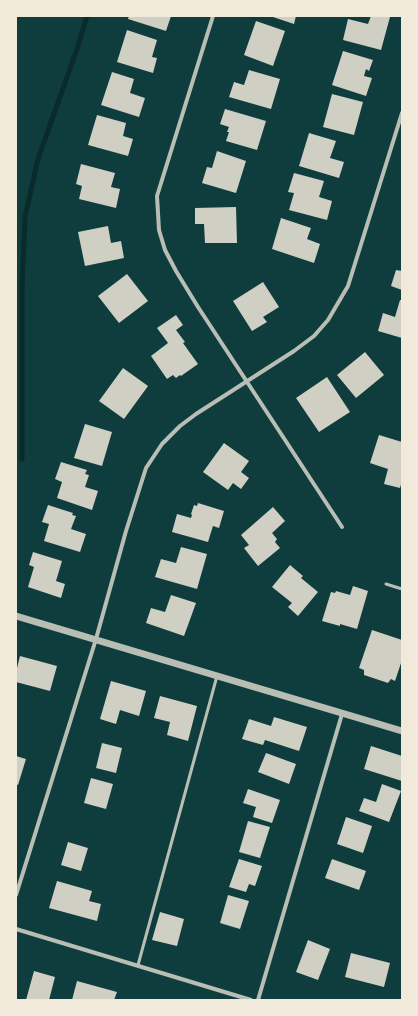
<!DOCTYPE html>
<style>
body{margin:0}
#map{position:relative;width:418px;height:1016px;overflow:hidden;background:#0f3d3e;font-family:Roboto,sans-serif}
canvas{display:block}
.frame{position:absolute;inset:0;border:17px solid #f1e9da;pointer-events:none}
</style>
<div id="map">
<canvas width="418" height="1016"></canvas>
<div class="frame"></div>
</div>
<script>
const ctx = document.querySelector('canvas').getContext('2d');
ctx.lineJoin = 'round';
const shape = rows => new Path2D(rows.map(r => 'M' + r).join(''));
function trace(path, color, width, dash) { ctx.strokeStyle = color; ctx.lineWidth = width; ctx.lineCap = dash ? 'butt' : 'round'; ctx.setLineDash(dash || []); ctx.stroke(path); }
function fill(path, color) { ctx.fillStyle = color; ctx.fill(path, 'evenodd'); }
const stream = shape([
 [22,459,22,286,25,217,38,159,77,49,87,16]
]);
const building = shape([
 [129,16,171,16,166,31,128,19],
 [270,16,296,16,294,24],
 [371,16,390,17,381,50,343,40,348,19,368,24],
 [256,21,285,31,273,66,244,55],
 [127,30,157,40,152,57,157,58,153,73,117,62],
 [343,51,373,60,369,71,366,69,364,76,372,78,366,96,332,85],
 [249,70,280,79,271,109,229,97,234,82,244,85],
 [112,72,134,79,130,93,145,98,139,117,101,105],
 [332,94,363,102,354,135,323,127],
 [225,109,266,121,257,150,226,141,229,132,227,132,229,127,220,124],
 [97,115,126,123,123,136,133,139,128,156,88,145],
 [309,133,336,141,330,158,344,162,339,178,299,166],
 [217,151,246,161,236,193,202,183,207,167,212,168],
 [81,164,115,173,111,187,120,189,116,208,79,199,82,186,76,184],
 [294,173,324,181,319,197,332,201,327,220,289,210,294,193,288,192],
 [236,207,237,243,205,243,204,224,195,224,195,208],
 [281,218,311,228,307,239,320,244,314,263,272,249],
 [108,226,111,243,121,241,124,258,85,266,78,232],
 [396,270,402,271,402,290,391,286],
 [127,274,148,301,119,323,98,296],
 [263,282,279,307,263,317,267,322,252,331,233,301],
 [400,300,402,300,402,338,378,331,383,313,395,317],
 [176,315,183,325,176,330,185,342,183,343,198,364,181,376,180,375,176,378,173,375,167,379,151,356,168,343,157,328],
 [365,352,384,375,356,398,337,375],
 [123,368,148,386,124,419,99,401],
 [327,377,350,412,319,432,296,398],
 [85,424,112,432,102,466,74,458],
 [379,435,402,442,402,481,400,488,384,484,388,469,370,463],
 [224,443,249,461,241,472,249,478,241,489,233,483,228,490,203,472],
 [61,462,87,470,85,474,89,475,85,487,98,491,92,510,57,498,62,482,55,479],
 [198,503,224,511,219,528,213,526,208,542,172,532,177,514,191,518,192,515,191,514,194,505,197,506],
 [48,505,73,513,72,515,76,516,71,529,86,534,80,552,44,541,49,524,42,522],
 [273,507,285,521,272,533,277,539,275,542,280,548,258,566,244,548,249,545,241,535],
 [181,547,207,554,197,589,155,577,161,559,176,563],
 [33,552,62,561,56,581,65,584,61,598,28,587,34,567,29,565],
 [290,565,303,576,301,578,318,592,298,616,288,607,292,603,272,587],
 [353,586,368,591,357,629,340,624,340,626,322,621,331,592,335,593,336,591,350,595],
 [171,595,196,603,184,636,146,623,151,608,165,612],
 [372,630,402,640,402,660,395,681,391,679,388,683,364,675,364,670,359,668],
 [20,656,57,666,50,691,16,682,16,672],
 [111,681,146,691,139,716,120,710,116,724,100,719],
 [160,696,197,706,188,741,167,735,170,722,154,718],
 [274,717,307,727,299,751,265,740,263,745,242,739,249,719,271,726],
 [102,743,122,748,116,773,96,768],
 [371,746,402,756,402,781,364,769],
 [266,753,296,764,289,784,258,772],
 [16,756,26,759,18,785,16,784],
 [91,778,113,784,106,809,84,803],
 [382,784,401,791,389,822,359,811,364,798,376,802],
 [248,789,280,800,272,823,253,817,256,807,243,803],
 [346,817,372,826,363,853,337,844],
 [248,821,270,827,260,858,239,852],
 [68,842,88,848,81,871,61,865],
 [239,859,262,866,255,886,249,884,246,892,229,887],
 [332,859,366,871,359,890,325,878],
 [57,881,92,891,89,901,101,904,97,921,49,908],
 [228,895,249,901,240,929,220,923],
 [160,912,184,919,177,946,152,940],
 [308,940,330,949,318,980,296,972],
 [351,953,390,963,384,987,345,977],
 [34,971,55,977,49,1000,26,1000],
 [77,981,117,992,114,1000,72,1000]
]);
const service = shape([
 [386,584,402,589],
 [138,965,217,676]
]);
const minor = shape([
 [213,16,157,196,159,230,165,250,176,271,198,307,342,527],
 [16,895,96,639,126,531,146,468,162,444,180,426,196,414,294,351,314,336,328,320,348,286,402,113],
 [16,929,251,1000],
 [258,1000,342,714]
]);
const tertiary = shape([
 [16,616,402,731]
]);
trace(stream, '#0a2a2b', 5);
fill(building, '#cfcfc3');
trace(service, '#b8beb3', 3);
trace(minor, '#b8beb3', 4);
trace(tertiary, '#b8beb3', 7);
</script>
